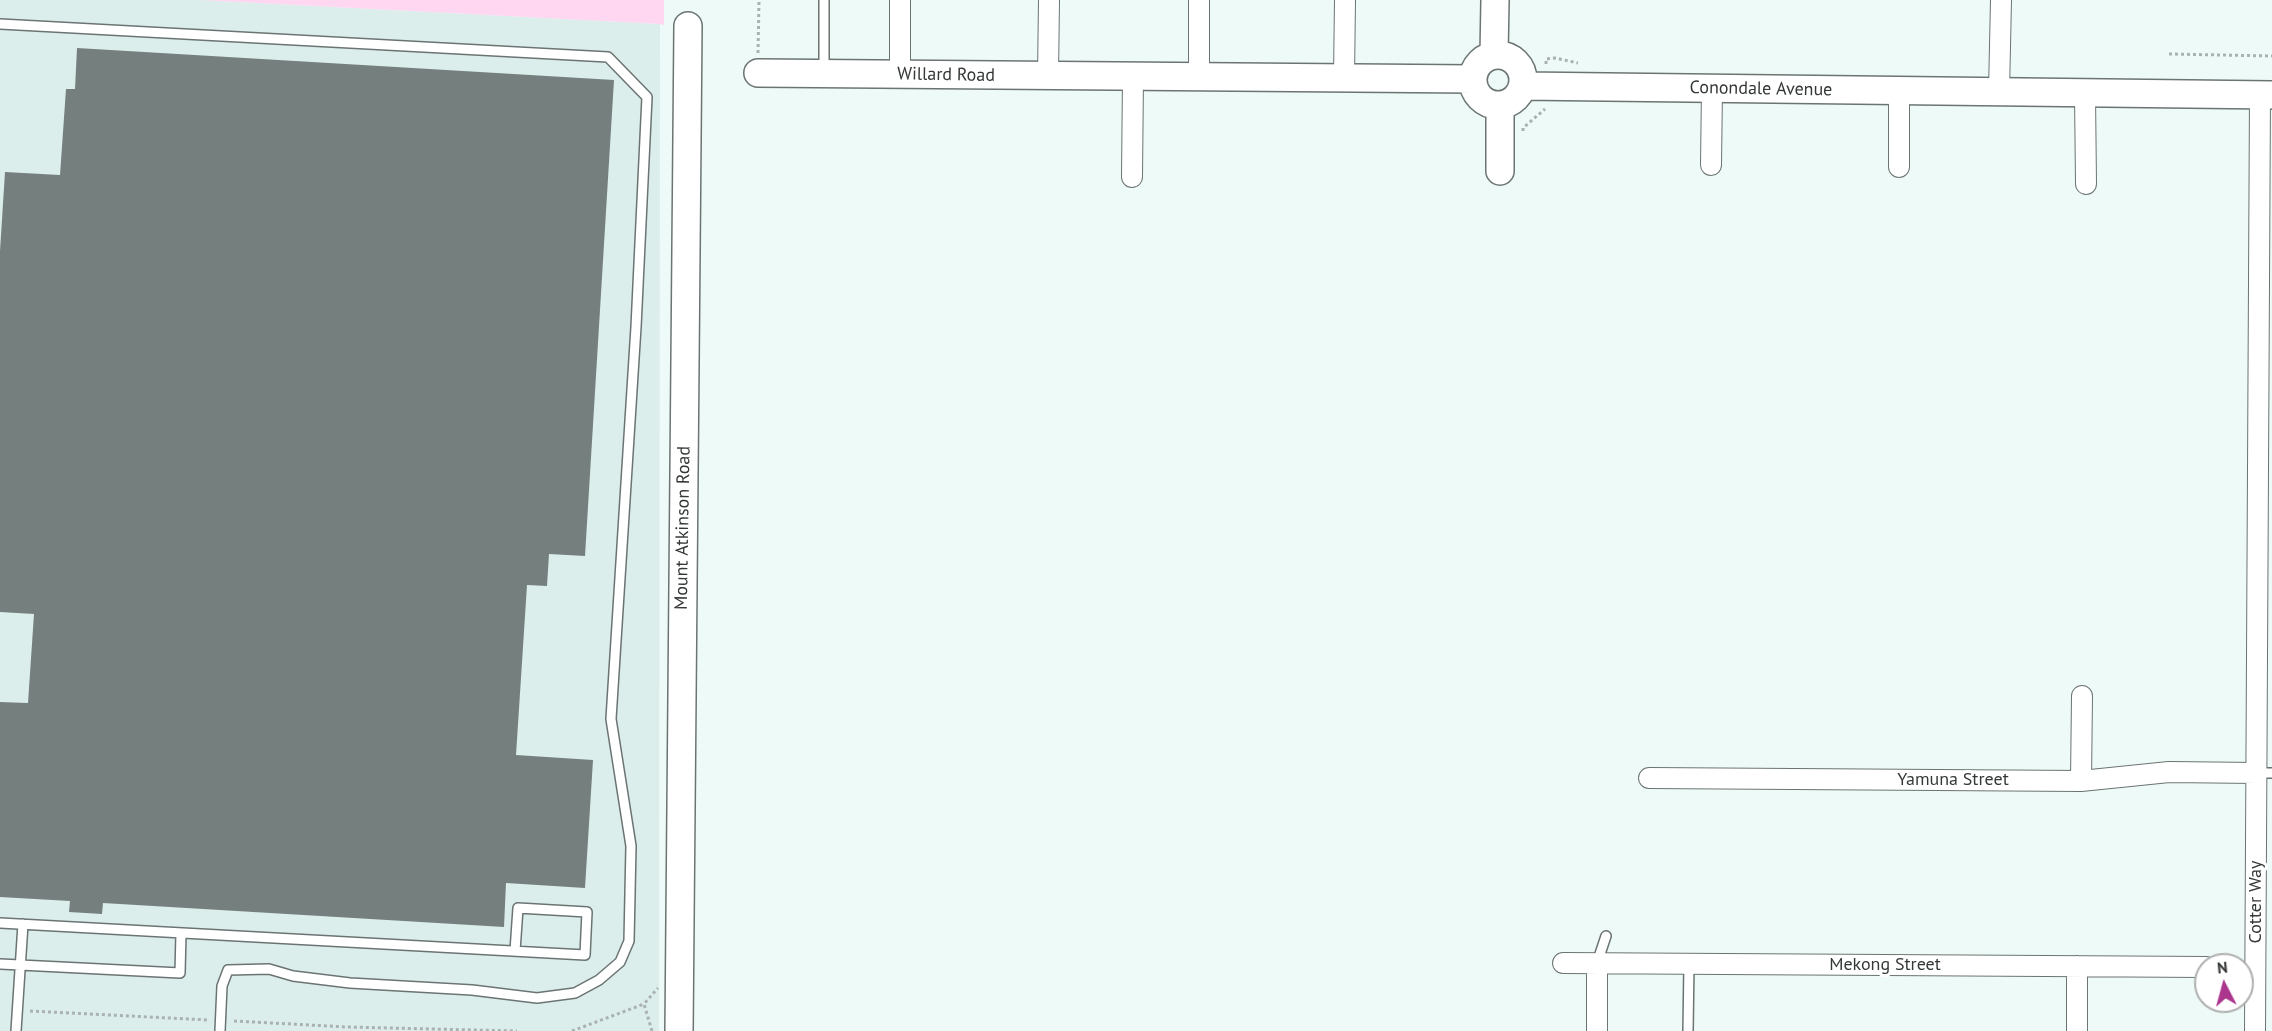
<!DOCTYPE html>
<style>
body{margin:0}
#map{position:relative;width:2272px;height:1031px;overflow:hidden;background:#eefaf8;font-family:"PT Sans",sans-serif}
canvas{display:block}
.north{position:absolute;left:2194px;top:953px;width:60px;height:60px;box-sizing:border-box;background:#fff;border:2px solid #aeafaf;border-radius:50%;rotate:354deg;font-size:16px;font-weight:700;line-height:24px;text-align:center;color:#343837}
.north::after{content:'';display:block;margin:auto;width:21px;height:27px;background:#ac368e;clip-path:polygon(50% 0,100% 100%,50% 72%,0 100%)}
</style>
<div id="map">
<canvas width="2272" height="1031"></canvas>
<div class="north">N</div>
</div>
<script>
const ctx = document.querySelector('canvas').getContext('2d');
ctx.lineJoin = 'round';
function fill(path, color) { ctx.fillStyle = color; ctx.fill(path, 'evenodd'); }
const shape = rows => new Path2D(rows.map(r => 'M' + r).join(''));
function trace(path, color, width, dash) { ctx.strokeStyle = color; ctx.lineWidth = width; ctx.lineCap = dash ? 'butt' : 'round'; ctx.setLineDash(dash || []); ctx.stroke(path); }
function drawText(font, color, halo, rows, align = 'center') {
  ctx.font = font + ' "PT Sans",sans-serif'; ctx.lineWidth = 6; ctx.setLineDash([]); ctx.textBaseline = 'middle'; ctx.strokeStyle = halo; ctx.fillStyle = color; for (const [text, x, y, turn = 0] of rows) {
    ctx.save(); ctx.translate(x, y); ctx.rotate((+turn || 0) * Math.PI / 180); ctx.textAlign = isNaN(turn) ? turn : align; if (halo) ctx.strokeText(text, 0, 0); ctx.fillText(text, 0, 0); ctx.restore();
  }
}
const built = shape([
 [0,0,200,0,660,24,659,1031,0,1031]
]);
const green = shape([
 [200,0,664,0,664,25,660,24]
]);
const building = shape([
 [77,48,614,80,585,556,549,554,547,586,527,585,516,755,593,760,585,888,506,883,504,927,103,903,102,914,69,912,70,901,0,897,0,702,28,703,34,614,0,612,0,251,5,172,60,175,66,89,75,89]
]);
const path = shape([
 [758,53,759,0],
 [2169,54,2272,56],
 [1546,64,1546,59,1555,58,1578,63],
 [1523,131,1523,128,1545,109],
 [30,1011,209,1020],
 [234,1021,347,1027,517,1031],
 [572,1031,644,1004],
 [652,1031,644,1004,658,988]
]);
const lane = shape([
 [0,24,608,57,647,97,636,327,611,719,631,846,629,941,620,962,599,980,575,993,537,998,472,990,350,983,293,976,269,969,228,970,222,986,220,1031],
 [824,73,824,0],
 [2257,773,2272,773],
 [0,923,585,955,587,912,518,908,515,951],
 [1597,963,1606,936],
 [0,964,180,973,181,933],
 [16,1031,23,924],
 [1688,1031,1689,964]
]);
const street = shape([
 [900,75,900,0],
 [1048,76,1049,0],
 [1199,78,1199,0],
 [1344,78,1345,0],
 [1899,91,1899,167],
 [1999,92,2001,0],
 [2085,94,2086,184],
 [1711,165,1712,88],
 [1132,177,1133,77],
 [1649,778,2081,781,2169,772,2257,773],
 [2081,781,2082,696],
 [1563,963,2206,967],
 [1597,1031,1597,963],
 [2077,1031,2077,966],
 [2255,1031,2260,95]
]);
const secondary = shape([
 '1473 80a25 25 0 1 1 50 0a25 25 0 1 1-50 0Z',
 [1494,55,1495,0],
 [758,73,1473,79],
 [1523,86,2272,95],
 [1500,106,1500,171],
 [679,1031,688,26]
]);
const streetNames = [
 ["Willard Road",946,75,1],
 ["Conondale Avenue",1761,89,1],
 ["Mount Atkinson Road",683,528,-89],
 ["Yamuna Street",1953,780],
 ["Cotter Way",2256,902,-90],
 ["Mekong Street",1885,965]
];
fill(built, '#dbeeec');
fill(green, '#ffd7f0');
fill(building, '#757f7e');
trace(lane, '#6b7473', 12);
trace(street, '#6b7473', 22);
trace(secondary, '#6b7473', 30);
trace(path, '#a9b2b0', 3, [3, 3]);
trace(lane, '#fff', 9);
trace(street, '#fff', 20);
trace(secondary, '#fff', 27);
drawText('18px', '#343837', '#fff', streetNames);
</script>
